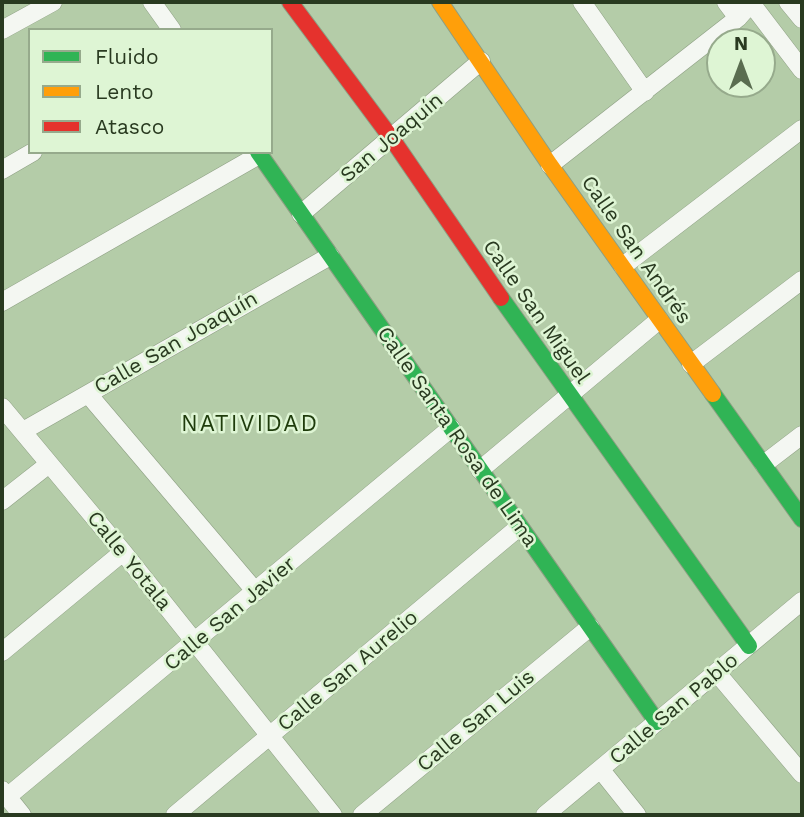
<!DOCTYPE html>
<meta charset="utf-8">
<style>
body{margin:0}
#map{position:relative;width:804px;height:817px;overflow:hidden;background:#b4cca8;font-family:"Work Sans",sans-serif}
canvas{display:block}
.frame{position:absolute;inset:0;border:4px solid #293a20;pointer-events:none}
.legend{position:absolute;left:28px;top:28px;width:245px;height:126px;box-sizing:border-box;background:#def5d4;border:2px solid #96aa8c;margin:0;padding:9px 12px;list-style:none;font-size:21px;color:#293a20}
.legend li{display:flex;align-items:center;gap:14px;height:35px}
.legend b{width:35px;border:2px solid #96aa8c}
.north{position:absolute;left:706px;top:28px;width:70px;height:70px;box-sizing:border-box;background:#def5d4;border:2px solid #96aa8c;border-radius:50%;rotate:0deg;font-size:19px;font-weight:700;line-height:28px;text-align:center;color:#293a20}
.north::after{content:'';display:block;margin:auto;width:24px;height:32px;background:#5a6d50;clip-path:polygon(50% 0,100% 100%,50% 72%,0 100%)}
</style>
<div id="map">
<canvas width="804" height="817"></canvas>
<div class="frame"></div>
<ul class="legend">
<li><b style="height:9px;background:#30b455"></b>Fluido</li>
<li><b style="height:9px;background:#ff9f0a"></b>Lento</li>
<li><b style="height:9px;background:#e5322d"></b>Atasco</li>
</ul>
<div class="north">N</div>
</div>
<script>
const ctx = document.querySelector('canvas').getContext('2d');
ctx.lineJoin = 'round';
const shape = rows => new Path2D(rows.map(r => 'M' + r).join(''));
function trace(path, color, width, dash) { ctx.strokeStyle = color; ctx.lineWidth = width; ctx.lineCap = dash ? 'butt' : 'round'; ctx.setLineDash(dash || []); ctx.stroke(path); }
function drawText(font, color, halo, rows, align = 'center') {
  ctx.font = font + ' "Work Sans",sans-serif'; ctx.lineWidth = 5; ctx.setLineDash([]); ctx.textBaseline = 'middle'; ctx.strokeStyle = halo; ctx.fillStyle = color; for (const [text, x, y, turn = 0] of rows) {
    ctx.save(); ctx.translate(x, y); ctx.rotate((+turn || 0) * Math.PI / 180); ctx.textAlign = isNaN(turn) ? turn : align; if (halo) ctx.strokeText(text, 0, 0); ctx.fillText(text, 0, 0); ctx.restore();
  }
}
const street = shape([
 [152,2,172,30],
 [582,2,645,92],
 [726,2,738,18],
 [788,2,802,19],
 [751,3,802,70],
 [2,30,53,2],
 [550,165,738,18,752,2],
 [2,170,33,152],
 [301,214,481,61],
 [623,266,802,129],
 [2,302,259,155],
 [691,364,802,280],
 [88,394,256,592],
 [2,407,123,552,333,815],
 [23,431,330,256],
 [764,464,802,435],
 [480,470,659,320],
 [2,501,49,464],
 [2,652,123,552],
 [717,673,802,774],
 [601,770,637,815],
 [2,790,22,815],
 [7,797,451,428],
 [175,815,519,527],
 [362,815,590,627],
 [545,815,802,601]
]);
const fast = shape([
 [258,152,657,722],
 [501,298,749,646],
 [713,394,802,519]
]);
const slow = shape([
 [440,2,550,165,713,394]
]);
const jam = shape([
 [290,2,392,139,501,298]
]);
const streetNames = [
 ["San Joaquín",392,138,-40],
 ["Calle San Andrés",636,250,55],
 ["Calle San Miguel",536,312,55],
 ["Calle San Joaquín",176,343,-30],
 ["Calle Santa Rosa de Lima",457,437,55],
 ["Calle Yotala",129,561,51],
 ["Calle San Javier",230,614,-40],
 ["Calle San Aurelio",348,671,-40],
 ["Calle San Pablo",674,709,-40],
 ["Calle San Luis",476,721,-40]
];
const neighbourhoodNames = [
 ["NATIVIDAD",250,424]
];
trace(street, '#8d9f83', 19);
trace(fast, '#8d9f83', 18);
trace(slow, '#8d9f83', 18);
trace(jam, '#8d9f83', 18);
trace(street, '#f4f7f2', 18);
trace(fast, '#30b455', 16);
trace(slow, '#ff9f0a', 16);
trace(jam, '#e5322d', 16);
drawText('21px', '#293a20', '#def5d4', streetNames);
ctx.letterSpacing = '2px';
drawText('23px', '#1e3b0b', '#def5d4', neighbourhoodNames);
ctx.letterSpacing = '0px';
</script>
